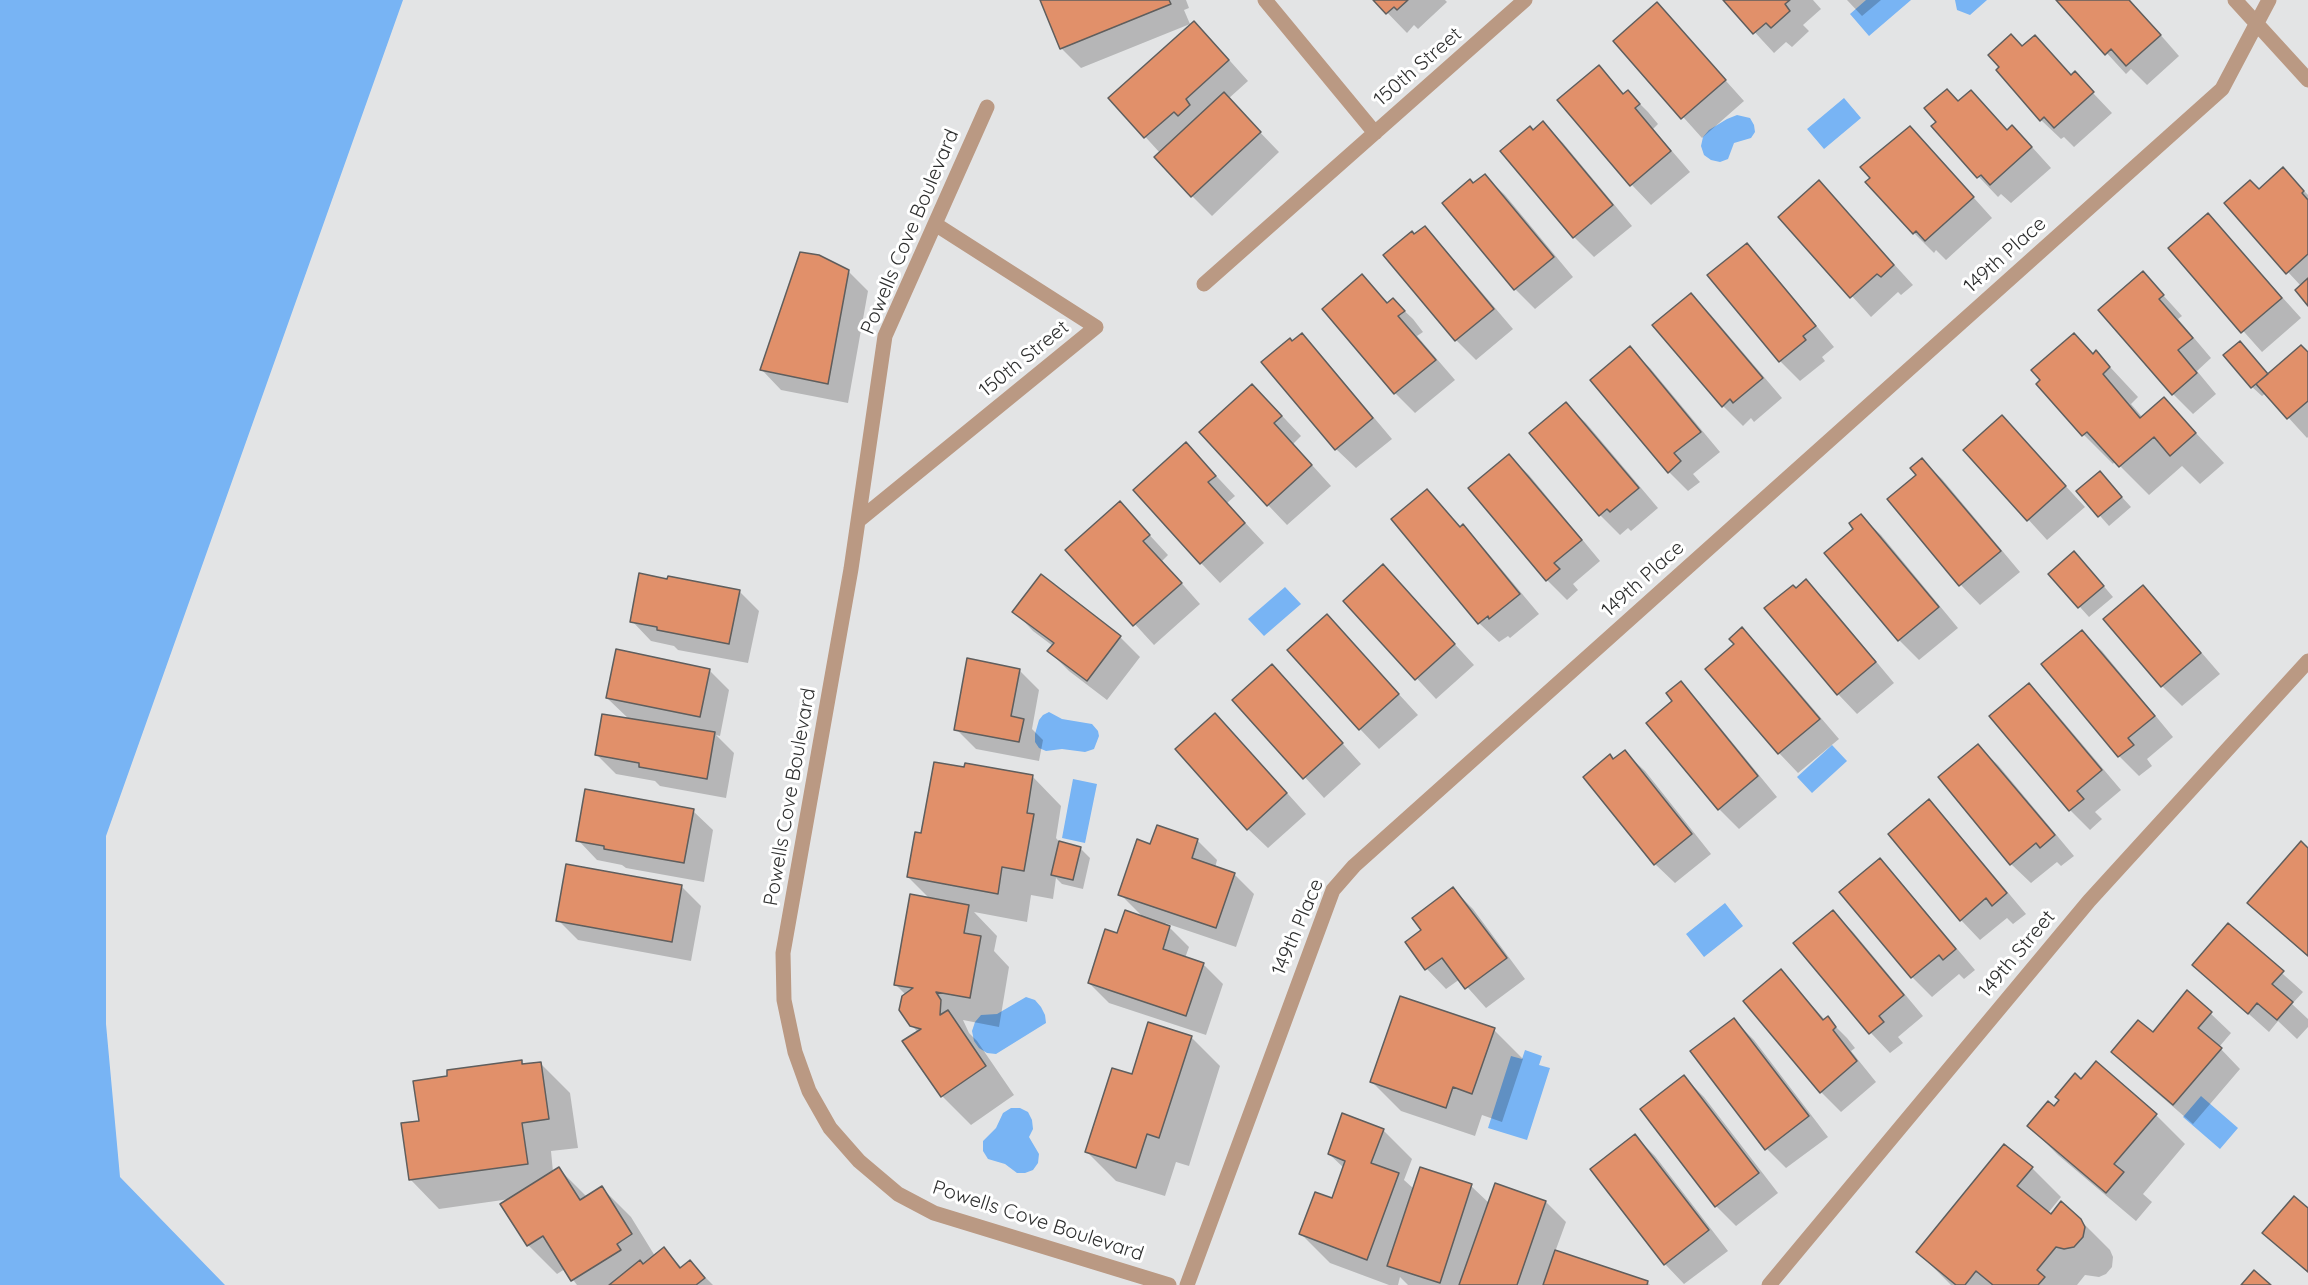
<!DOCTYPE html>
<style>
body{margin:0}
canvas{display:block;background:#e3e4e5}
</style>
<canvas width="2308" height="1285"></canvas>
<script>
const ctx = document.querySelector('canvas').getContext('2d');
ctx.lineJoin = 'round';
function fill(path, color) { ctx.fillStyle = color; ctx.fill(path, 'evenodd'); }
const shape = rows => new Path2D(rows.map(r => 'M' + r).join(''));
function trace(path, color, width, dash) { ctx.strokeStyle = color; ctx.lineWidth = width; ctx.lineCap = dash ? 'butt' : 'round'; ctx.setLineDash(dash || []); ctx.stroke(path); }
function drawText(font, color, halo, rows, align = 'center') {
  ctx.font = font + ' Quicksand,sans-serif'; ctx.lineWidth = 6; ctx.setLineDash([]); ctx.textBaseline = 'middle'; ctx.strokeStyle = halo; ctx.fillStyle = color; for (const [text, x, y, turn = 0] of rows) {
    ctx.save(); ctx.translate(x, y); ctx.rotate((+turn || 0) * Math.PI / 180); ctx.textAlign = isNaN(turn) ? turn : align; if (halo) ctx.strokeText(text, 0, 0); ctx.fillText(text, 0, 0); ctx.restore();
  }
}
const water = shape([
 [0,0,403,0,106,836,106,1024,120,1177,225,1285,0,1285],
 [1866,0,1911,0,1869,36,1850,14],
 [1955,0,1987,0,1970,15,1957,10],
 [1844,98,1861,118,1824,149,1807,129],
 [1737,115,1750,118,1754,125,1755,132,1751,138,1734,143,1728,159,1720,162,1711,160,1704,155,1701,146,1703,137,1709,130,1727,119],
 [1285,587,1301,604,1264,636,1248,619],
 [1049,712,1062,719,1092,724,1098,731,1099,736,1094,749,1085,752,1062,749,1046,751,1039,748,1035,742,1035,734,1039,720,1043,715],
 [1832,745,1847,761,1812,793,1797,777],
 [1073,779,1097,784,1085,843,1062,838],
 [1725,903,1743,926,1704,957,1686,934],
 [1026,997,1035,1000,1041,1007,1045,1015,1046,1023,996,1054,987,1053,979,1048,974,1041,972,1031,975,1022,981,1015,997,1014],
 [1525,1050,1542,1056,1539,1065,1550,1068,1527,1140,1488,1128,1511,1056,1522,1059],
 [2201,1096,2238,1128,2220,1149,2183,1117],
 [1011,1108,1020,1108,1028,1112,1032,1120,1033,1129,1029,1137,1039,1154,1038,1163,1033,1170,1025,1173,1017,1173,1005,1164,988,1159,983,1151,983,1141,996,1128,1003,1113]
]);
const shadow = shape([
 [1042,0,1186,0,1189,8,1184,10,1190,24,1081,68,1061,48],
 [1375,0,1445,0,1447,2,1418,29,1414,25,1407,33],
 [1725,0,1813,0,1821,9,1803,25,1809,31,1792,47,1786,42,1774,53],
 [1847,0,1881,0,1862,16],
 [2058,0,2130,0,2179,56,2147,85,2131,69,2126,74],
 [1657,4,1744,101,1702,138,1615,41],
 [2035,37,2072,76,2075,74,2112,113,2074,147,2064,137,2061,139,2041,120,2022,48],
 [1214,43,1248,81,1228,99,1279,152,1212,216,1192,196,1160,153,1110,98],
 [1599,67,1625,95,1628,92,1648,112,1658,124,1653,129,1690,172,1651,205,1632,185,1559,100],
 [1971,92,2008,131,2032,147,2051,168,2011,203,2001,194,1998,197,1979,177,1938,122],
 [1543,123,1563,143,1632,226,1594,257,1574,237,1533,132],
 [1929,148,1992,218,1946,260,1936,250,1934,253,1914,233,1872,178],
 [2283,169,2308,195,2308,303,2301,286,2288,272,2259,191],
 [1485,176,1505,195,1573,277,1535,309,1515,289,1444,203,1473,185],
 [1819,182,1913,285,1901,295,1898,292,1871,317,1780,217],
 [2208,215,2301,318,2262,352,2170,249],
 [1424,228,1444,248,1513,329,1476,360,1456,340,1386,256],
 [1747,245,1766,265,1834,347,1822,357,1825,361,1800,381,1780,361,1710,275],
 [848,271,868,291,848,403,781,390,762,370],
 [2143,273,2182,316,2178,319,2211,358,2197,371,2216,394,2193,414,2173,394,2101,310],
 [1362,276,1389,304,1393,300,1413,319,1423,332,1417,336,1455,380,1415,413,1395,393,1324,309],
 [1691,295,1711,315,1782,398,1754,422,1751,418,1743,426,1723,406],
 [1302,335,1321,355,1392,439,1356,468,1336,449],
 [2074,335,2094,355,2096,352,2138,397,2131,404,2143,418,2164,399,2224,463,2200,484,2182,466,2149,495,2115,461,2113,464,2084,435,2038,384],
 [1630,349,1650,368,1720,452,1693,474,1700,482,1688,491,1669,472],
 [2308,353,2308,437,2307,438,2266,393,2262,396,2252,387,2225,356,2268,375],
 [1566,404,1586,423,1658,508,1631,531,1628,528,1620,535,1600,515,1531,433],
 [1272,405,1301,436,1293,444,1331,486,1287,525,1268,505],
 [2002,417,2085,507,2047,540,1965,450],
 [1509,456,1529,475,1600,561,1573,584,1578,590,1567,600,1547,580],
 [1922,460,1942,479,2020,572,1980,605,1961,585,1889,499,1918,475],
 [1205,464,1235,496,1227,503,1264,543,1220,583,1201,563],
 [2100,473,2131,507,2109,526,2078,491],
 [1427,491,1461,528,1463,526,1482,546,1539,614,1510,638,1508,636,1499,642,1479,623],
 [1120,503,1168,555,1162,561,1200,604,1154,645,1067,550],
 [1861,516,1881,535,1958,628,1919,660,1899,640,1826,553,1855,529],
 [2084,563,2113,597,2089,617,2050,574],
 [1383,566,1474,665,1436,699,1345,601],
 [1041,576,1120,637,1140,657,1107,700,1069,671,1049,651,1053,646,1033,631,1014,611],
 [1806,581,1826,601,1894,683,1857,714,1838,694,1796,590],
 [2143,587,2162,607,2220,674,2182,706,2162,686,2105,619],
 [739,591,759,611,748,663,678,650,674,646,651,641,632,621],
 [1327,616,1418,715,1379,749,1360,729],
 [1742,629,1762,649,1839,739,1798,773,1779,753,1736,644],
 [2082,632,2102,651,2173,737,2147,759,2152,766,2139,776,2119,756,2043,664],
 [709,670,729,690,720,736,716,735,734,753,726,798,660,786,655,781,616,774,596,754,631,721,607,698],
 [1019,670,1039,690,1032,729,1043,740,1039,761,976,749,956,729],
 [1680,683,1700,703,1777,797,1739,829,1719,809,1674,701],
 [2029,685,2049,705,2121,790,2095,812,2102,819,2090,830,2070,810,1991,717],
 [1291,686,1361,764,1324,798,1234,700],
 [1235,735,1306,814,1268,848,1248,829],
 [1978,746,1998,765,2074,856,2061,866,2057,862,2031,883,2011,864],
 [1625,752,1645,771,1711,854,1675,883,1655,864,1614,760],
 [1032,776,1061,806,1056,838,1061,844,1080,848,1090,858,1083,889,1062,884,1056,878,1053,899,1031,895,1027,922,974,912,997,936,994,951,1009,967,999,1027,963,1020,969,1033,977,1041,1014,1095,971,1125,942,1096,918,1032,911,1025,906,995,895,984,931,900,908,877,922,835],
 [1929,801,1948,821,2026,914,2013,924,2007,918,1980,940,1961,920],
 [693,811,713,830,704,882,626,868,622,865,597,860,578,840],
 [1158,827,1198,841,1217,860,1215,868,1234,874,1254,894,1236,947,1165,923,1189,947,1185,958,1203,964,1223,984,1206,1035,1109,1003,1089,983,1118,935,1144,918,1120,894,1151,846],
 [2308,850,2308,957,2249,903],
 [1880,860,1899,880,1975,970,1964,979,1959,974,1932,997,1912,977],
 [681,886,701,906,691,961,578,940,558,920],
 [1453,889,1473,909,1525,979,1486,1008,1460,979,1446,989,1427,969,1407,943,1423,931],
 [1833,912,1853,932,1923,1016,1898,1037,1903,1043,1890,1053,1871,1033,1795,943],
 [2228,925,2303,992,2292,1004,2308,1019,2308,1027,2297,1039,2278,1021,2269,1032,2194,965],
 [1781,971,1825,1020,1827,1018,1847,1038,1855,1048,1851,1051,1876,1082,1841,1112,1821,1092],
 [2188,992,2231,1033,2219,1047,2240,1069,2193,1124,2133,1072,2113,1052,2153,1034],
 [1734,1020,1754,1040,1828,1137,1786,1168,1767,1149],
 [1494,1030,1523,1059,1502,1122,1482,1115,1475,1136,1401,1111,1372,1082],
 [1191,1037,1220,1066,1189,1166,1176,1162,1165,1196,1116,1181,1087,1152,1133,1076],
 [521,1061,526,1066,541,1064,570,1093,578,1148,551,1151,553,1172,559,1169,587,1197,602,1188,631,1217,655,1256,664,1249,682,1268,690,1262,713,1285,577,1285,565,1269,557,1274,528,1245,510,1199,439,1209,410,1179,420,1122,449,1077],
 [1684,1077,1704,1097,1778,1193,1736,1226,1716,1206],
 [2081,1081,2156,1115,2185,1144,2143,1194,2152,1202,2136,1221,2058,1155,2029,1126,2054,1108],
 [1383,1130,1412,1159,1404,1180,1414,1189,1471,1186,1490,1204,1546,1202,1566,1222,1555,1252,1647,1282,1650,1285,1408,1285,1400,1277,1398,1285,1389,1285,1330,1263,1301,1234,1333,1200,1344,1168,1329,1154],
 [1635,1136,1655,1156,1728,1251,1684,1284,1665,1264],
 [2032,1168,2061,1197,2048,1213,2051,1216,2080,1220,2110,1250,2113,1257,2112,1267,2106,1274,2099,1277,2085,1275,2077,1285,1951,1285,1918,1252],
 [2308,1210,2308,1273,2264,1233]
]);
const building = shape([
 [1040,0,1169,0,1171,4,1060,49,1040,0],
 [1373,0,1408,0,1397,10,1394,7,1386,14,1373,0],
 [1723,0,1790,0,1785,4,1790,11,1771,28,1766,23,1753,34,1723,0],
 [2056,0,2129,0,2161,35,2126,66,2111,49,2105,55,2056,0],
 [1657,2,1726,80,1681,119,1613,41,1657,2],
 [1194,21,1229,60,1186,99,1190,105,1178,116,1174,112,1144,138,1108,98,1194,21],
 [2011,34,2022,46,2035,35,2071,75,2075,71,2094,92,2054,128,2044,117,2040,121,1996,70,1999,67,1988,55,2011,34],
 [1599,65,1623,94,1628,90,1640,104,1635,108,1671,151,1630,186,1557,100,1599,65],
 [1947,89,1958,101,1971,90,2007,130,2012,125,2032,147,1990,185,1981,175,1977,178,1931,126,1936,122,1924,108,1947,89],
 [1224,92,1261,132,1191,197,1154,157,1224,92],
 [1543,121,1613,205,1573,238,1500,151,1530,126,1533,130,1543,121],
 [1910,126,1974,197,1925,241,1916,231,1913,234,1865,182,1870,178,1860,167,1910,126],
 [2283,167,2304,191,2302,193,2308,200,2308,254,2286,274,2224,203,2250,180,2259,189,2283,167],
 [1485,174,1554,257,1514,290,1442,203,1470,179,1473,183,1485,174],
 [1819,180,1894,265,1881,277,1877,274,1850,298,1778,217,1819,180],
 [2208,213,2282,298,2241,333,2168,248,2208,213],
 [1425,226,1494,309,1455,341,1383,255,1412,231,1414,234,1425,226],
 [1747,243,1816,326,1803,336,1806,340,1779,362,1707,275,1747,243],
 [800,252,819,255,849,270,828,384,760,370,800,252],
 [2143,271,2164,295,2159,299,2193,338,2178,350,2197,373,2172,395,2098,310,2143,271],
 [1362,274,1387,303,1393,298,1405,311,1398,316,1436,360,1394,394,1322,309,1362,274],
 [2308,278,2308,306,2295,290,2308,278],
 [1691,293,1763,378,1733,403,1730,399,1722,407,1652,325,1691,293],
 [1302,333,1373,418,1335,450,1261,362,1290,338,1292,341,1302,333],
 [2074,333,2093,354,2096,350,2110,367,2103,374,2140,418,2164,397,2196,433,2170,456,2154,437,2119,467,2087,432,2082,436,2036,384,2040,380,2031,370,2074,333],
 [2240,341,2268,374,2251,388,2223,355,2240,341],
 [2301,345,2308,352,2308,401,2287,419,2256,384,2301,345],
 [1630,346,1701,432,1674,453,1681,461,1668,473,1590,380,1630,346],
 [1252,384,1282,416,1274,423,1312,465,1267,506,1199,432,1252,384],
 [1566,402,1639,488,1610,512,1607,509,1599,516,1529,433,1566,402],
 [2002,415,2066,486,2027,521,1963,450,2002,415],
 [1186,442,1216,476,1208,482,1245,523,1200,564,1133,490,1186,442],
 [1509,454,1582,540,1554,563,1560,569,1546,581,1468,488,1509,454],
 [1922,458,2001,551,1959,586,1887,499,1916,475,1910,468,1922,458],
 [2100,471,2122,497,2098,517,2076,491,2100,471],
 [1427,489,1460,527,1463,524,1520,594,1489,619,1488,616,1478,624,1391,519,1427,489],
 [1120,501,1150,535,1143,541,1182,583,1133,626,1065,550,1120,501],
 [1861,514,1939,607,1898,641,1824,553,1853,529,1849,523,1861,514],
 [2074,551,2104,586,2078,608,2048,574,2074,551],
 [1383,564,1455,644,1415,680,1343,601,1383,564],
 [639,573,667,579,668,576,740,590,729,644,657,630,657,627,630,622,639,573],
 [1041,574,1121,636,1087,681,1047,651,1054,643,1012,612,1041,574],
 [1806,579,1876,662,1837,695,1764,608,1793,585,1796,588,1806,579],
 [2143,585,2201,653,2161,687,2103,619,2143,585],
 [1327,614,1399,694,1359,730,1287,650,1327,614],
 [1742,627,1820,719,1778,754,1705,669,1734,644,1729,639,1742,627],
 [2082,630,2155,716,2128,738,2134,745,2118,757,2041,664,2082,630],
 [616,649,710,669,700,717,606,698,616,649],
 [967,658,1020,669,1011,716,1024,719,1019,742,954,730,967,658],
 [1272,664,1343,743,1303,779,1232,700,1272,664],
 [1681,681,1758,776,1718,810,1646,723,1672,701,1666,693,1681,681],
 [2029,683,2102,770,2077,791,2084,799,2069,811,1989,716,2029,683],
 [1215,713,1287,793,1247,830,1175,749,1215,713],
 [602,714,715,732,707,779,639,767,639,763,595,755,602,714],
 [1978,744,2055,835,2040,848,2036,843,2010,865,1938,777,1978,744],
 [1625,750,1692,834,1654,865,1583,777,1610,754,1613,759,1625,750],
 [934,762,964,767,965,763,1033,775,1027,813,1034,814,1024,871,1002,867,998,894,907,877,915,832,921,833,934,762],
 [585,789,694,809,684,863,604,849,604,846,576,841,585,789],
 [1929,799,2007,893,1992,906,1986,898,1960,921,1888,834,1929,799],
 [1157,825,1198,839,1192,858,1235,873,1216,928,1118,895,1137,839,1150,844,1157,825],
 [1059,841,1081,847,1073,880,1051,875,1059,841],
 [2301,841,2308,848,2308,956,2247,903,2301,841],
 [1880,858,1956,949,1943,960,1939,955,1911,978,1839,892,1880,858],
 [566,864,682,885,672,942,556,921,566,864],
 [1453,887,1507,958,1465,989,1442,958,1425,970,1405,942,1421,930,1412,918,1453,887],
 [910,894,969,905,964,933,981,936,970,998,936,992,941,1000,940,1015,948,1010,986,1066,941,1097,902,1041,921,1029,910,1026,899,1010,902,996,913,988,894,985,910,894],
 [1125,910,1170,926,1163,949,1204,963,1186,1016,1088,983,1105,929,1117,933,1125,910],
 [1833,910,1904,995,1879,1016,1884,1022,1869,1034,1793,943,1833,910],
 [2228,923,2284,971,2272,984,2293,1002,2277,1020,2257,1003,2248,1014,2192,965,2228,923],
 [1781,969,1823,1020,1828,1016,1836,1027,1833,1030,1857,1061,1820,1093,1743,1001,1781,969],
 [2187,990,2212,1012,2198,1028,2222,1048,2173,1105,2111,1052,2138,1020,2153,1032,2187,990],
 [1400,996,1495,1028,1472,1094,1453,1087,1446,1108,1370,1082,1400,996],
 [1734,1018,1809,1116,1765,1150,1690,1051,1734,1018],
 [1148,1022,1192,1036,1159,1138,1147,1134,1136,1168,1085,1152,1112,1068,1132,1074,1148,1022],
 [522,1060,522,1064,541,1062,549,1119,522,1123,528,1164,409,1180,401,1123,419,1121,413,1081,447,1076,447,1070,522,1060],
 [2096,1061,2157,1114,2114,1164,2124,1172,2106,1193,2027,1126,2048,1101,2054,1106,2059,1100,2055,1097,2075,1073,2081,1079,2096,1061],
 [1684,1075,1759,1173,1715,1207,1640,1109,1684,1075],
 [1342,1113,1384,1129,1371,1163,1399,1173,1367,1260,1299,1234,1315,1192,1332,1198,1345,1161,1328,1154,1342,1113],
 [1635,1134,1709,1230,1664,1265,1590,1169,1635,1134],
 [2004,1144,2033,1167,2017,1186,2051,1214,2061,1201,2081,1219,2085,1227,2083,1237,2074,1247,2064,1249,2056,1247,2037,1270,2045,1277,2038,1285,1993,1285,1976,1271,1965,1285,1956,1285,1916,1252,2004,1144],
 [559,1167,580,1200,602,1186,632,1234,617,1244,621,1250,571,1281,543,1236,527,1246,500,1204,559,1167],
 [1420,1167,1472,1184,1440,1283,1387,1266,1420,1167],
 [1495,1183,1546,1201,1517,1285,1459,1285,1495,1183],
 [2294,1196,2308,1208,2308,1272,2262,1233,2294,1196],
 [664,1247,680,1268,690,1260,705,1278,696,1285,609,1285,640,1260,643,1264,664,1247],
 [1555,1250,1648,1281,1647,1285,1543,1285,1555,1250],
 [2254,1270,2271,1285,2241,1285,2254,1270]
]);
const street = shape([
 [1265,0,1375,133],
 [2235,0,2308,80],
 [987,107,885,336,851,569,783,953,784,1000,795,1052,809,1091,830,1128,859,1161,898,1194,934,1213,1169,1285],
 [1204,284,1525,0],
 [858,521,1096,327,935,224],
 [1187,1285,1333,890,1354,866,2222,89,2269,0],
 [1769,1285,2089,901,2308,661]
]);
const streetNames = [
 ["150th Street",1418,67,-41],
 ["Powells Cove Boulevard",910,232,-67],
 ["149th Place",2005,255,-42],
 ["150th Street",1024,359,-39],
 ["149th Place",1643,579,-42],
 ["Powells Cove Boulevard",790,797,-80],
 ["149th Place",1298,927,-67],
 ["149th Street",2017,954,-50],
 ["Powells Cove Boulevard",1038,1221,18]
];
fill(water, '#78b4f4');
fill(shadow, '#0003');
fill(building, '#e1906a');
trace(building, '#5f5e5d', 1.5);
trace(street, '#ba9983', 15);
drawText('20px', '#2e2f2f', '#fff', streetNames);
</script>
